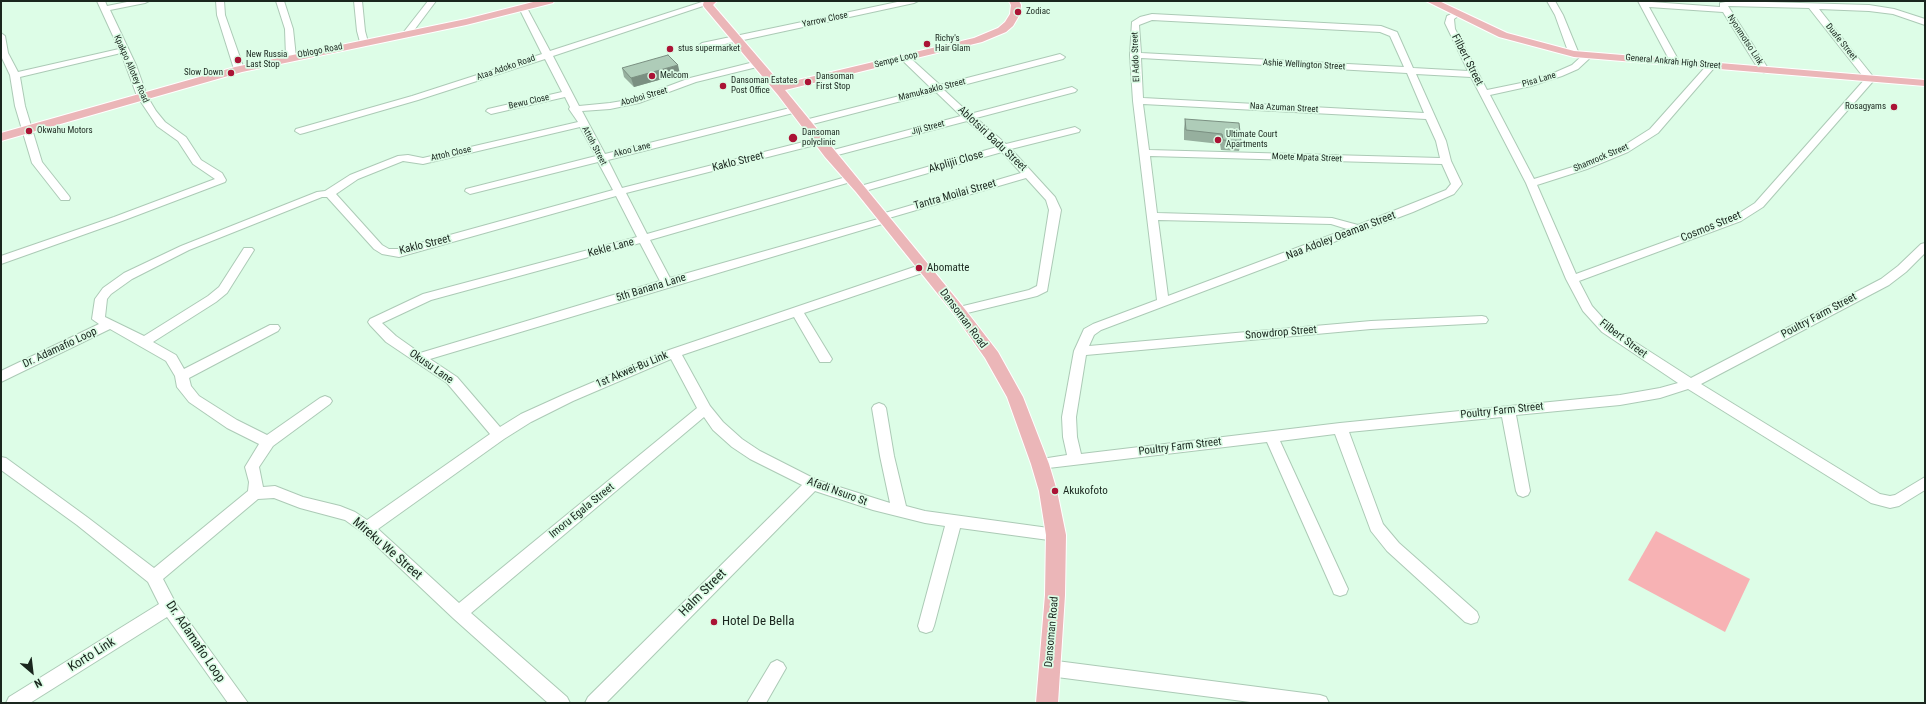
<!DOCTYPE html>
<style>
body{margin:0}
#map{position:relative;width:1926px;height:704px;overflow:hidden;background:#ddfde7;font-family:"Roboto Condensed",sans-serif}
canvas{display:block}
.frame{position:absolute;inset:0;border:2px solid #1a261e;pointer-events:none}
.north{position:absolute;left:12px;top:652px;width:40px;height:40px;-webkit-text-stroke:3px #ddfde7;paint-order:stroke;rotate:152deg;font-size:11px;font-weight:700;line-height:16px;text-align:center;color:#1a261e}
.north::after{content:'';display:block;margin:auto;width:14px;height:18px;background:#1a261e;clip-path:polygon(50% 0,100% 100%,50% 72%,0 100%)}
</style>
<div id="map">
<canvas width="1926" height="704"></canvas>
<div class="frame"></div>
<div class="north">N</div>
</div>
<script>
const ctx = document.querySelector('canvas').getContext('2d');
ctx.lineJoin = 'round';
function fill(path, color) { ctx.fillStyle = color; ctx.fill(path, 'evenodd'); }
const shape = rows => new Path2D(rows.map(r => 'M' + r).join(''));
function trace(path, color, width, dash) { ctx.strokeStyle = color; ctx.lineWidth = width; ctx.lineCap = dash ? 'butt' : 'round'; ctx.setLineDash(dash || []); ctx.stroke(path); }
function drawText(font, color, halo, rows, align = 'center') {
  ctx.font = font + ' "Roboto Condensed",sans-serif'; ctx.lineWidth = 3.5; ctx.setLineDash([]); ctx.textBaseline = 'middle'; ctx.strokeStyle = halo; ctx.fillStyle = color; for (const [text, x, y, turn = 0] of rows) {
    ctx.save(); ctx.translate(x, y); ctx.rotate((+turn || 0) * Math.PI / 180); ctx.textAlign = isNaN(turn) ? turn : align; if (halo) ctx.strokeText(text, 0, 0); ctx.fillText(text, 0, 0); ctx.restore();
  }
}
const green = shape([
 [1656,531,1750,579,1725,632,1628,580]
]);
const minor = shape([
 [97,1,105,1,107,6,132,1,149,1,145,3,110,10,136,65,147,96,156,111,165,122,186,137,201,160,222,173,226,180,225,182,122,221,1,264,1,256,114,217,215,179,193,164,178,141,157,126,137,96,121,53,20,77,25,106,42,162,69,196,70,198,69,200,61,200,32,163,15,106,10,75,1,56,1,33,5,36,8,53,18,72,119,49,97,1],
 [216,1,224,1,225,15,244,69,242,71,236,71,234,69,217,15,216,1],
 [276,1,284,1,293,29,296,57,294,59,288,59,286,57,285,29,276,1],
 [354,1,362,1,365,31,368,42,367,44,364,45,360,42,357,31,354,1],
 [428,1,436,1,409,37,403,37,403,33,428,1],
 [705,1,711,1,712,3,553,56,579,106,610,103,634,99,690,78,758,61,763,64,761,66,696,82,639,103,610,109,582,111,605,154,794,107,799,110,797,112,608,160,622,188,819,138,824,141,823,143,626,193,647,234,846,177,854,177,855,179,854,181,650,240,670,278,878,219,878,215,1021,173,1002,152,865,191,861,192,856,189,857,187,997,147,967,121,830,157,825,154,826,152,961,116,936,92,805,126,800,123,801,121,931,88,902,60,902,56,908,56,940,85,1060,54,1065,57,1063,59,944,90,970,114,1072,87,1077,90,1075,92,976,118,1006,144,1075,127,1080,130,1079,132,1011,149,1055,197,1061,210,1047,291,1037,296,959,315,955,314,953,311,955,308,1029,290,1037,286,1049,210,1046,200,1026,178,889,218,889,222,430,359,457,377,500,427,521,414,563,395,669,350,920,265,928,265,930,268,928,271,804,313,832,359,830,362,820,362,794,317,682,355,710,406,723,422,742,439,760,451,817,480,890,503,880,456,872,408,874,405,879,403,884,405,886,408,894,456,906,506,925,511,1056,529,1061,531,1064,535,1061,539,1056,541,960,528,934,626,932,631,926,633,920,631,918,626,945,526,925,523,873,510,815,491,606,703,585,703,588,697,802,485,750,459,732,447,713,430,704,417,471,613,567,697,570,703,548,703,453,618,362,532,345,520,300,508,274,498,258,499,163,579,175,602,248,703,228,703,167,617,30,703,6,703,9,697,159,604,148,582,77,525,1,470,1,457,6,458,87,517,154,568,248,491,249,482,245,467,259,444,227,428,189,402,177,387,175,376,166,361,110,329,1,382,1,371,99,324,92,319,95,299,103,288,124,273,181,246,317,192,325,191,350,175,398,156,408,155,423,158,578,122,569,109,570,107,565,97,491,114,486,111,488,109,562,92,545,59,418,100,304,133,300,134,295,131,296,129,412,96,542,54,519,8,520,6,526,6,527,8,550,51,705,1],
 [580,127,596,156,466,189,465,191,470,194,598,162,613,190,399,249,389,249,382,245,336,194,358,179,403,161,423,164,580,127],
 [616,196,637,237,423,294,370,319,368,322,370,325,386,342,447,383,490,434,367,520,355,512,340,506,303,497,275,486,263,487,259,467,273,446,330,404,332,401,330,398,325,396,320,398,267,435,237,420,199,396,191,386,189,378,278,331,280,328,278,325,270,325,184,369,176,355,153,342,216,302,227,293,254,250,252,248,244,248,219,287,208,296,144,336,105,317,107,299,111,294,132,279,189,250,322,197,327,197,374,249,382,254,399,257,616,196],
 [640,243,660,281,420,353,396,336,382,323,431,300,640,243],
 [671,359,697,408,459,603,378,529,504,439,531,422,573,401,671,359],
 [902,1,918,1,914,3,702,49,698,46,702,43,902,1],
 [1547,1,1555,1,1563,15,1579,54,1577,56,1571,56,1569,54,1555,15,1547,1],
 [1638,1,1720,7,1720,3,1731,1,1869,5,1894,9,1925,19,1925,25,1893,14,1869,11,1819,9,1875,79,1763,207,1741,221,1579,281,1592,306,1610,326,1691,378,1881,279,1898,266,1921,244,1925,243,1925,253,1906,272,1889,285,1701,384,1880,494,1890,496,1895,495,1925,477,1925,490,1899,506,1890,508,1871,503,1688,389,1660,398,1620,405,1516,415,1530,491,1528,495,1523,497,1518,495,1516,491,1502,417,1349,432,1383,524,1399,543,1477,612,1479,617,1477,622,1471,624,1465,622,1387,551,1371,531,1335,434,1280,441,1348,589,1346,594,1340,596,1334,594,1332,589,1267,442,1040,469,1035,468,1033,464,1035,460,1067,455,1063,437,1062,417,1074,351,1084,329,1093,324,1157,300,1133,101,1130,55,1132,22,1140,17,1152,14,1381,26,1397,32,1413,68,1468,71,1445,23,1447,16,1457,11,1461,14,1454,19,1455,29,1487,90,1526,82,1556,72,1572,65,1585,53,1591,53,1591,57,1578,69,1562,76,1531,86,1490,95,1534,179,1579,165,1620,148,1650,129,1708,64,1714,64,1714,68,1658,133,1628,152,1587,169,1537,185,1576,274,1733,217,1755,203,1865,79,1809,8,1728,6,1769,70,1764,73,1759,70,1723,12,1649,7,1680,63,1678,65,1672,65,1638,1],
 [1152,20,1380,32,1390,36,1404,67,1141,53,1139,25,1152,20],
 [1141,58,1407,73,1424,113,1143,98,1141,58],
 [1416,74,1471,77,1526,183,1566,279,1583,311,1602,332,1678,383,1660,388,1620,395,1340,423,1081,454,1077,437,1076,417,1086,355,1371,329,1486,323,1488,320,1486,317,1482,316,1371,321,1089,346,1094,335,1101,330,1413,212,1454,194,1462,184,1451,161,1446,141,1416,74],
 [1143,104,1426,119,1436,141,1440,158,1149,150,1143,104],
 [1150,156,1442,164,1451,184,1446,190,1358,225,1332,218,1157,213,1150,156],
 [1158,220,1331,224,1347,229,1168,296,1158,220],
 [777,660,783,663,786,668,766,703,747,703,771,663,777,660],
 [1049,660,1320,695,1326,697,1329,703,1258,703,1049,676,1043,673,1040,668,1043,663,1049,660]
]);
const major = shape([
 [537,1,554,1,553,3,466,25,242,72,1,141,1,133,235,67,466,19,537,1],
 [704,1,717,1,713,5,781,84,974,38,998,28,1005,22,1010,14,1011,5,1009,1,1019,1,1021,5,1020,14,1013,26,1006,32,982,42,785,90,964,308,998,352,1023,397,1049,464,1057,491,1066,535,1065,595,1058,703,1036,703,1045,595,1046,535,1039,491,1031,464,1007,397,985,358,954,314,856,192,825,157,778,95,704,7,703,5,704,1],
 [1426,1,1439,1,1507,33,1574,51,1925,80,1925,86,1574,57,1499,37,1426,1]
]);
const wall = shape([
 [622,68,680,74,634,87,624,77],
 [1185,119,1241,141,1239,151,1221,150,1220,144,1184,140,1184,129]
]);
const shadedWall = shape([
 [678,65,680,74,634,87,631,78]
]);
const building = shape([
 [668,55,678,65,631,78,622,68,668,55],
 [1185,119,1239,123,1241,141,1223,140,1222,134,1186,130,1185,119]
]);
const markers = [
 [1018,12,4,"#aa1335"],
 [927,44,4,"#aa1335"],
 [670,49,4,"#aa1335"],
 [238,60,4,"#aa1335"],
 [231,73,4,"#aa1335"],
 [652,76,4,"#aa1335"],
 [808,82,4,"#aa1335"],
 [723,86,4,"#aa1335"],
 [1894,107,4,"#aa1335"],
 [29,131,4,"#aa1335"],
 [793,138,5,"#aa1335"],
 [1218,140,4,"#aa1335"],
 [919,268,4,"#aa1335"],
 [1055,491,4,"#aa1335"],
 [714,622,4,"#aa1335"]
];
const farPoinames = [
 ["Zodiac",1026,12],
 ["Richy's",935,39],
 ["Hair Glam",935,49],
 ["stus supermarket",678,49],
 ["New Russia",246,55],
 ["Last Stop",246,65],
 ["Slow Down",223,73,"right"],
 ["Melcom",660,76],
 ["Dansoman",816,77],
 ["First Stop",816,87],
 ["Dansoman Estates",731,81],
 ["Post Office",731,91],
 ["Rosagyams",1886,107,"right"],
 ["Okwahu Motors",37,131],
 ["Dansoman",802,133],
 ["polyclinic",802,143],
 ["Ultimate Court",1226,135],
 ["Apartments",1226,145]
];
const farStreetnames = [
 ["Yarrow Close",825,20,-12],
 ["Nyonmotso Link",1745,40,57],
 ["Duafe Street",1841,42,51],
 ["Oblogo Road",320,51,-11],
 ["El Addo Street",1136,57,-92],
 ["Sempe Loop",896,60,-14],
 ["General Ankrah High Street",1673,62,5],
 ["Ashie Wellington Street",1304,65,3],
 ["Ataa Adoko Road",506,68,-19],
 ["Kpakpo Allotey Road",131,69,66],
 ["Pisa Lane",1539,80,-16],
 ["Mamukaaklo Street",932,90,-14],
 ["Aboboi Street",644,97,-16],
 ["Bewu Close",529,102,-13],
 ["Naa Azuman Street",1284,108,3],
 ["Jiji Street",928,128,-15],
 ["Attoh Street",594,146,62],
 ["Akoo Lane",632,150,-14],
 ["Attoh Close",451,154,-13],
 ["Moete Mpata Street",1307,158,2],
 ["Shamrock Street",1601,158,-23]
];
const streetNames = [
 ["Filbert Street",1467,60,63],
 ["Ablotsiri Badu Street",992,139,43],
 ["Kaklo Street",738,162,-14],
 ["Akplijii Close",956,162,-16],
 ["Tantra Moilai Street",955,195,-16],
 ["Cosmos Street",1711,227,-22],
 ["Naa Adoley Oeaman Street",1341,236,-21],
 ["Kaklo Street",425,245,-14],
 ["Kekle Lane",611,248,-15],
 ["5th Banana Lane",651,288,-17],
 ["Poultry Farm Street",1819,316,-28],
 ["Dansoman Road",963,319,53],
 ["Snowdrop Street",1281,333,-5],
 ["Filbert Street",1623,339,37],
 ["Dr. Adamafio Loop",60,348,-25],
 ["Okusu Lane",431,367,35],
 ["1st Akwei-Bu Link",632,370,-23],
 ["Poultry Farm Street",1502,411,-6],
 ["Poultry Farm Street",1180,447,-7],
 ["Afadi Nsuro St",837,492,20],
 ["Imoru Egala Street",582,511,-39],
 ["Dansoman Road",1052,632,-85]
];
const poiNames = [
 ["Abomatte",927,268],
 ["Akukofoto",1063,491]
];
const nearStreetnames = [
 ["Mireku We Street",387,549,41],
 ["Halm Street",703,593,-45],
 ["Dr. Adamafio Loop",195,642,56],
 ["Korto Link",92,655,-32]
];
const nearPoinames = [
 ["Hotel De Bella",722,622]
];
fill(green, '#f7b2b4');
trace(minor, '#accab6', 2);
trace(major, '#fff', 2);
fill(minor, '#fff');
fill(major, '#ebb6b8');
fill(wall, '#96af9e');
fill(shadedWall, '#7a8f81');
fill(building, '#aeccb8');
trace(building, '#7a8f81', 1);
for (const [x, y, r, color] of markers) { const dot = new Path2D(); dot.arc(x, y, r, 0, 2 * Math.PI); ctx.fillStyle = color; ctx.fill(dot); trace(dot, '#ddfde7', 1.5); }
drawText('9px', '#1a261e', '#ddfde7', farPoinames, 'left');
drawText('9px', '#1a261e', '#ddfde7', farStreetnames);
drawText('11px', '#1a261e', '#ddfde7', streetNames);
drawText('11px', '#1a261e', '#ddfde7', poiNames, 'left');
drawText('13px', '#1a261e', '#ddfde7', nearStreetnames);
drawText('13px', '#1a261e', '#ddfde7', nearPoinames, 'left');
</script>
